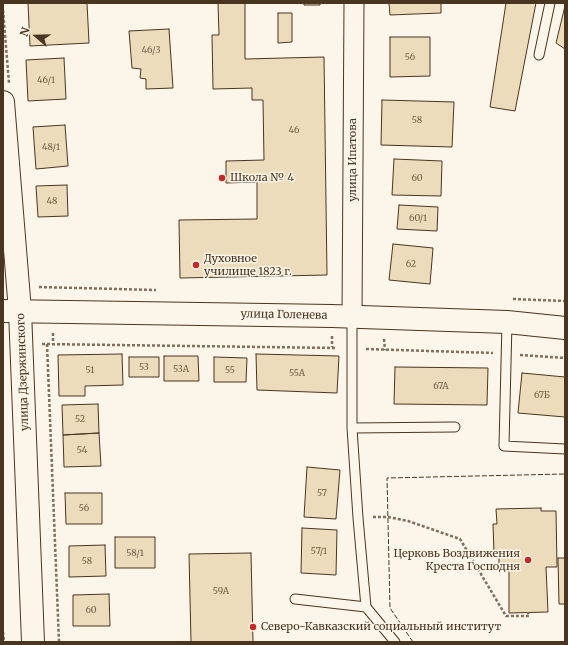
<!DOCTYPE html>
<meta charset="utf-8">
<style>
body{margin:0}
#map{position:relative;width:568px;height:645px;overflow:hidden;background:#fbf6e9;font-family:Merriweather,serif}
canvas{display:block}
.frame{position:absolute;inset:0;border:4px solid #4a3520;pointer-events:none}
.north{position:absolute;left:16px;top:16px;width:40px;height:40px;-webkit-text-stroke:3px #fbf6e9;paint-order:stroke;rotate:290deg;font-size:11px;font-weight:700;line-height:16px;text-align:center;color:#4a3520}
.north::after{content:'';display:block;margin:auto;width:14px;height:18px;background:#4a3520;clip-path:polygon(50% 0,100% 100%,50% 72%,0 100%)}
</style>
<div id="map">
<canvas width="568" height="645"></canvas>
<div class="frame"></div>
<div class="north">N</div>
</div>
<script>
const ctx = document.querySelector('canvas').getContext('2d');
ctx.lineJoin = 'round';
function fill(path, color) { ctx.fillStyle = color; ctx.fill(path, 'evenodd'); }
const shape = rows => new Path2D(rows.map(r => 'M' + r).join(''));
function trace(path, color, width, dash) { ctx.strokeStyle = color; ctx.lineWidth = width; ctx.lineCap = dash ? 'butt' : 'round'; ctx.setLineDash(dash || []); ctx.stroke(path); }
function drawText(font, color, halo, rows, align = 'center') {
  ctx.font = font + ' Merriweather,serif'; ctx.lineWidth = 3; ctx.setLineDash([]); ctx.textBaseline = 'middle'; ctx.strokeStyle = halo; ctx.fillStyle = color; for (const [text, x, y, turn = 0] of rows) {
    ctx.save(); ctx.translate(x, y); ctx.rotate((+turn || 0) * Math.PI / 180); ctx.textAlign = isNaN(turn) ? turn : align; if (halo) ctx.strokeText(text, 0, 0); ctx.fillText(text, 0, 0); ctx.restore();
  }
}
const building = shape([
 [28,3,87,3,89,43,30,46,28,3],
 [218,3,245,3,245,59,324,57,327,275,180,278,179,220,257,219,257,182,226,183,226,161,264,160,263,100,252,100,252,88,213,89,212,35,219,35,218,3],
 [304,3,320,3,320,5,304,5,304,3],
 [389,3,441,3,441,13,390,15,389,3],
 [506,3,536,3,515,111,490,107,506,3],
 [565,6,565,49,556,43,565,6],
 [278,13,292,13,292,42,278,43,278,13],
 [169,29,173,88,146,89,146,79,140,78,141,69,132,68,129,31,169,29],
 [390,37,430,37,430,76,390,77,390,37],
 [64,58,66,99,28,101,26,60,64,58],
 [382,100,454,102,452,147,381,145,382,100],
 [65,125,68,166,36,169,33,127,65,125],
 [394,159,442,161,441,196,392,195,394,159],
 [67,185,68,216,38,217,36,186,67,185],
 [399,205,438,207,437,231,397,229,399,205],
 [393,244,433,248,430,284,389,280,393,244],
 [122,354,123,385,85,386,85,396,59,396,58,355,122,354],
 [256,354,339,356,337,393,257,390,256,354],
 [164,356,198,356,199,381,164,381,164,356],
 [129,357,159,357,159,377,129,377,129,357],
 [214,357,247,358,246,382,214,382,214,357],
 [395,367,488,368,487,405,394,404,395,367],
 [522,373,565,377,565,417,518,413,522,373],
 [98,404,99,433,63,435,62,405,98,404],
 [99,433,101,466,64,467,63,435,99,433],
 [307,467,340,470,336,519,304,517,307,467],
 [65,493,102,493,102,524,66,524,65,493],
 [541,508,541,511,556,511,557,567,546,567,548,612,509,613,509,566,499,567,499,553,494,553,493,524,497,524,496,509,541,508],
 [302,528,337,530,336,575,301,573,302,528],
 [115,537,155,537,155,568,115,568,115,537],
 [105,545,106,576,69,577,69,546,105,545],
 [251,553,253,642,191,642,189,554,251,553],
 [558,558,565,558,565,604,559,604,558,558],
 [109,594,110,626,73,626,73,595,109,594]
]);
const path = shape([
 [3,10,9,83],
 [39,287,156,290],
 [513,299,565,301],
 [53,333,53,344],
 [332,336,332,347],
 [384,339,385,350],
 [42,344,337,348],
 [47,344,59,642],
 [366,349,493,353],
 [520,355,565,358],
 [373,517,388,517,408,521,460,539,506,616,529,616,528,612],
 [3,632,4,642]
]);
const service = shape([
 [539,55,550,3],
 [507,322,504,446,565,449],
 [352,428,455,427],
 [295,599,366,607,358,518,352,428,352,316],
 [366,607,395,642]
]);
const minor = shape([
 [352,316,354,3]
]);
const tertiary = shape([
 [3,102,20,311,33,642]
]);
const secondary = shape([
 [3,311,332,316,507,322,565,328]
]);
const fence = shape([
 [413,642,390,608,387,478,565,474]
]);
const markers = [
 [222,178,4,"#c62828"],
 [196,265,4,"#c62828"],
 [528,560,4,"#c62828"],
 [253,627,4,"#c62828"]
];
const numberNames = [
 ["46/3",151,50],
 ["56",410,57],
 ["46/1",46,80],
 ["58",417,120],
 ["46",294,130],
 ["48/1",51,147],
 ["60",417,178],
 ["48",52,201],
 ["60/1",418,218],
 ["62",411,264],
 ["53",144,367],
 ["53А",181,369],
 ["51",90,370],
 ["55",230,370],
 ["55А",297,373],
 ["67А",441,386],
 ["67Б",542,395],
 ["52",80,419],
 ["54",82,450],
 ["57",322,493],
 ["56",84,508],
 ["57/1",319,551],
 ["58/1",135,553],
 ["58",87,561],
 ["59А",221,591],
 ["60",91,610]
];
const streetNames = [
 ["улица Ипатова",353,160,-90],
 ["улица Голенева",284,315,1],
 ["улица Дзержинского",23,372,-92]
];
const poiNames = [
 ["Школа № 4",230,178],
 ["Духовное",204,259],
 ["училище 1823 г.",204,272],
 ["Церковь Воздвижения",520,554,"right"],
 ["Креста Господня",520,567,"right"],
 ["Северо-Кавказский социальный институт",261,627]
];
fill(building, '#ecdcbc');
trace(building, '#4a3520', 1);
trace(service, '#4a3520', 11);
trace(minor, '#4a3520', 21);
trace(tertiary, '#4a3520', 24);
trace(secondary, '#4a3520', 24);
trace(path, '#7f6f5c', 2.5, [3, 2]);
trace(service, '#fbf6e9', 9);
trace(minor, '#fbf6e9', 19);
trace(tertiary, '#fbf6e9', 22);
trace(secondary, '#fbf6e9', 22);
trace(fence, '#4a3520', 1, [5, 2]);
for (const [x, y, r, color] of markers) { const dot = new Path2D(); dot.arc(x, y, r, 0, 2 * Math.PI); ctx.fillStyle = color; ctx.fill(dot); trace(dot, '#fbf6e9', 1.5); }
drawText('9px', '#725f47', null, numberNames);
drawText('11px', '#4a3520', '#fbf6e9', streetNames);
drawText('11px', '#4a3520', '#fbf6e9', poiNames, 'left');
</script>
